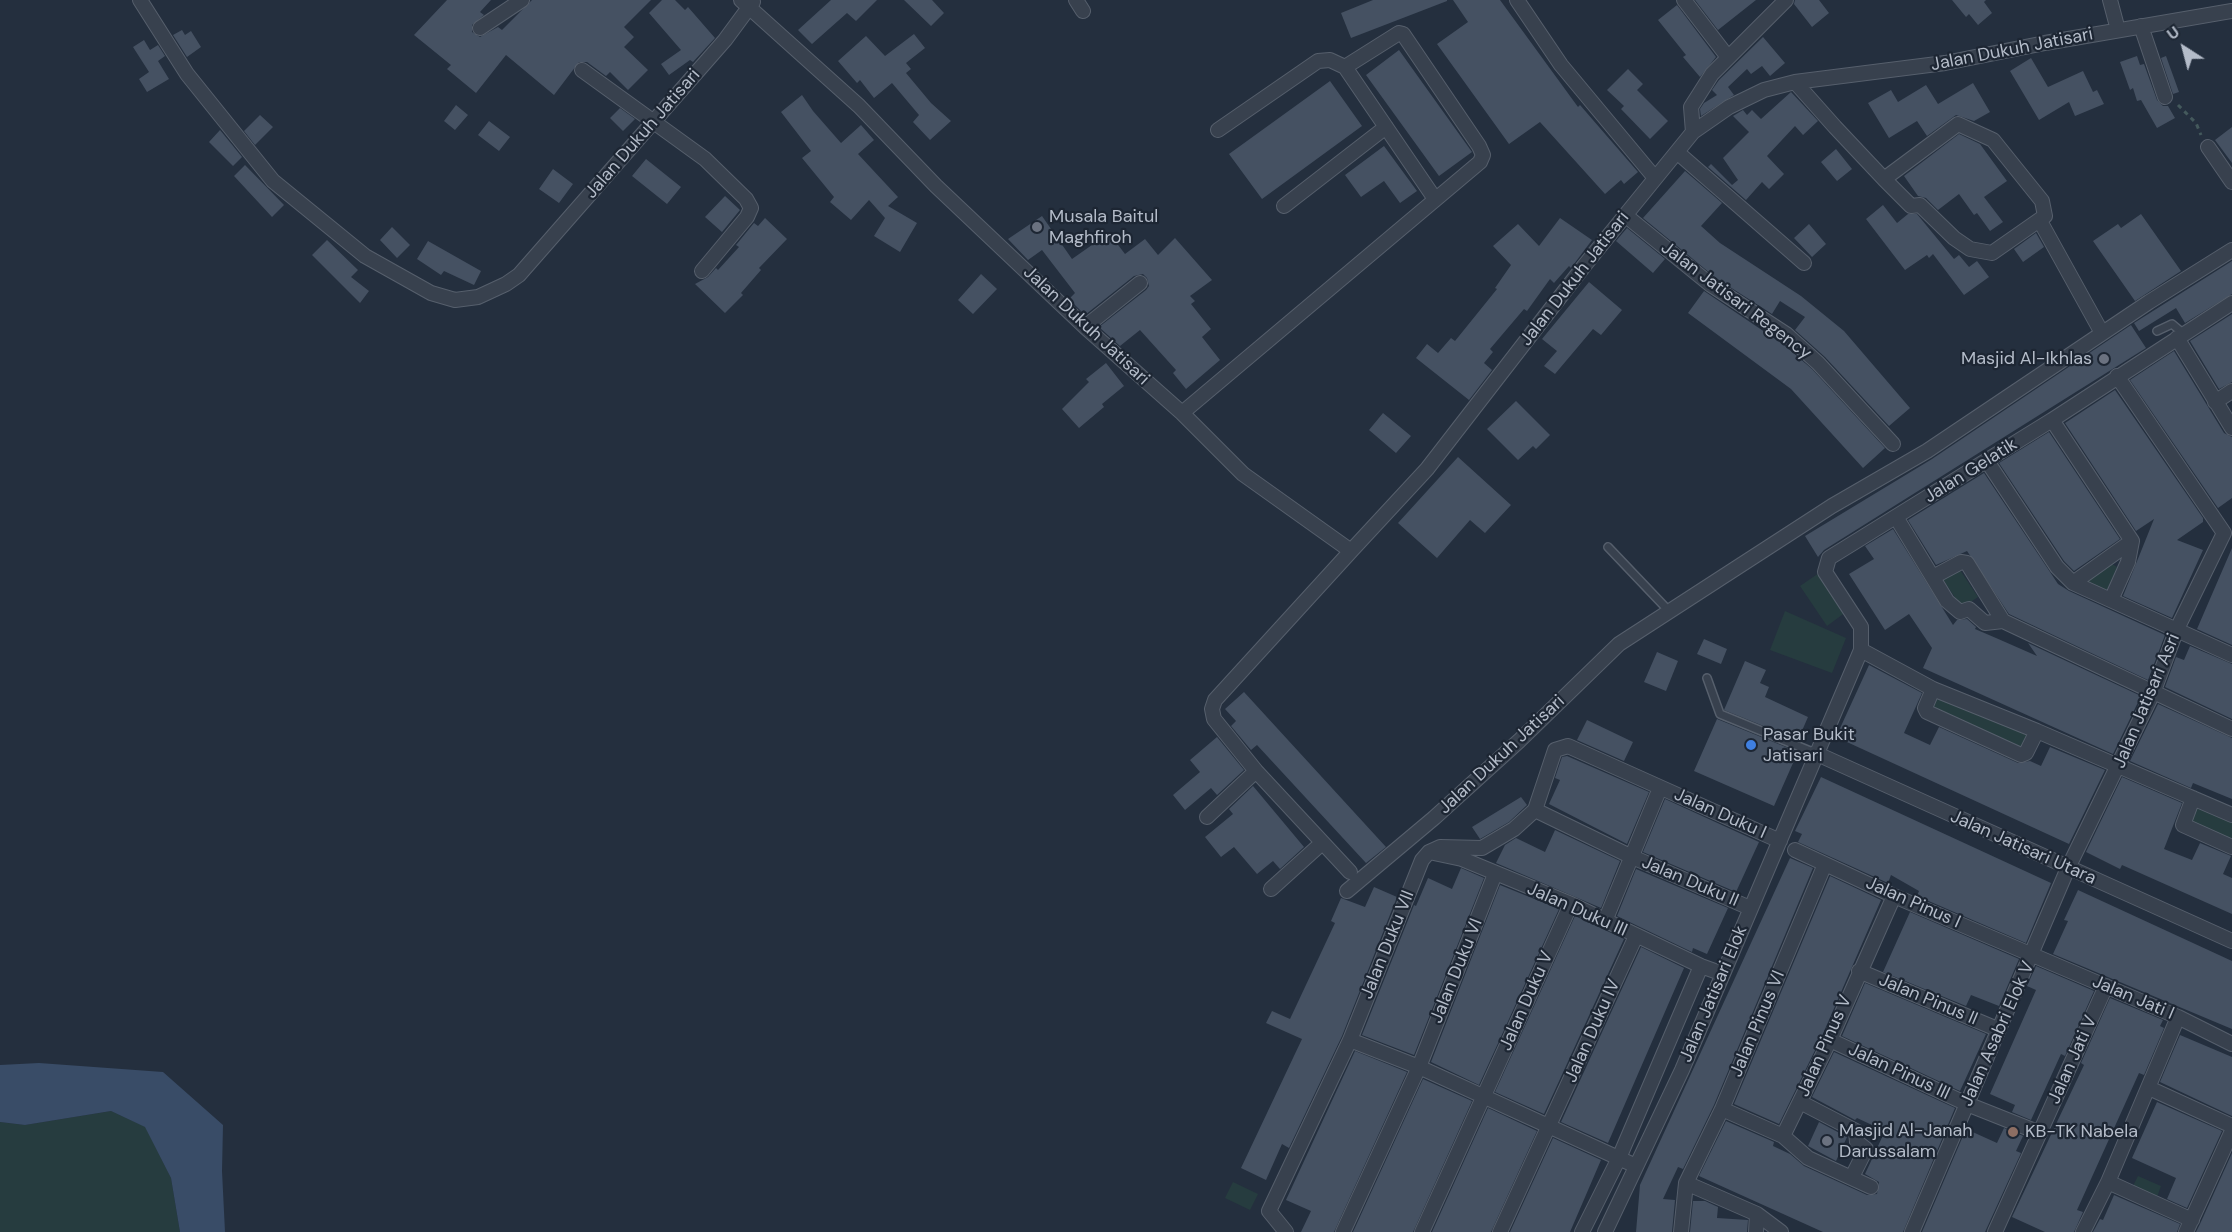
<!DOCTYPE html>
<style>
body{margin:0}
#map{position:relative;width:2232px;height:1232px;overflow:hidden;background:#242f3e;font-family:"DM Sans",sans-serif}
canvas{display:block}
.north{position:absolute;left:2154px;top:18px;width:60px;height:60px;-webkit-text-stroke:4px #1d2633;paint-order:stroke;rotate:324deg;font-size:16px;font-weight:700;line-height:24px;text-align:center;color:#b4bcc9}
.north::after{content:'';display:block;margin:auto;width:21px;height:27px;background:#b4bcc9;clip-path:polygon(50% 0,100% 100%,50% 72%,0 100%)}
</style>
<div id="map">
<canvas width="2232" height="1232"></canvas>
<div class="north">U</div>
</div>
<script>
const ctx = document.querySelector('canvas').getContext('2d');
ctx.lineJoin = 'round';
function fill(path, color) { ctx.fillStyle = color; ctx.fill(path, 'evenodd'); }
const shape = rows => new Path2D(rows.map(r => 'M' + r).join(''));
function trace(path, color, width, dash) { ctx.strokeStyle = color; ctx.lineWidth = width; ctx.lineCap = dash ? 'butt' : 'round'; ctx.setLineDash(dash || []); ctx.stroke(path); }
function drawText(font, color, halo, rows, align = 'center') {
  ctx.font = font + ' "DM Sans",sans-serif'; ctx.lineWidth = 4.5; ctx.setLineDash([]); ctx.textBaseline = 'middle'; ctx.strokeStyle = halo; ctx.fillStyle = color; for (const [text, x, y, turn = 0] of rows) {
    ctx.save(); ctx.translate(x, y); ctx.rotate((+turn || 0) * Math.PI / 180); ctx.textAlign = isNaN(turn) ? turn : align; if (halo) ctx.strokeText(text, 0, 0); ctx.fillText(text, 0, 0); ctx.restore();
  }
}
const green = shape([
 [2107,561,2117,567,2105,595,2084,583],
 [1958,567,1978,597,1962,608,1942,578],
 [1819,573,1846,612,1827,626,1800,586],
 [1785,611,1846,638,1832,673,1770,650],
 [1935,693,2029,736,2021,753,1927,710],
 [2194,805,2232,822,2232,844,2186,825],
 [111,1111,146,1127,171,1178,180,1232,0,1232,0,1122,25,1125],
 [2138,1176,2161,1186,2157,1197,2133,1186],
 [1233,1182,1258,1194,1250,1210,1225,1198]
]);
const water = shape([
 [39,1063,163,1072,223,1125,222,1171,225,1232,180,1232,171,1178,145,1127,111,1111,25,1125,0,1122,0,1065]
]);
const building = shape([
 [447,0,491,0,480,12,484,15,472,25,472,32,480,37,498,27,502,30,532,0,651,0,624,27,634,37,624,47,648,70,628,90,610,72,606,76,587,62,579,62,554,95,506,55,476,93,447,69,451,65,414,35],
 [662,0,675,0,685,10,688,7,715,38,693,62,690,60,669,75,661,64,681,50,649,13],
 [831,0,877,0,856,21,847,13,812,44,798,30],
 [904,0,932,0,944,13,931,26],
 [1373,0,1447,0,1447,1,1351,38,1341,13],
 [1453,0,1500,0,1578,107,1580,105,1638,172,1624,184,1621,180,1605,194,1540,122,1509,144,1437,44,1468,22],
 [1695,0,1756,0,1718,30],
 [1795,0,1819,0,1829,13,1812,27,1794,4],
 [1952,0,1986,0,1984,2,1992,13,1978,25,1969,14,1966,17],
 [1677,5,1716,57,1700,77,1683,57,1686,55,1658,20],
 [182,30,185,35,191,31,201,47,187,57,173,35],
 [914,34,925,48,906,63,911,69,906,73,931,103,951,121,930,140,913,122,919,115,892,83,874,98,860,80,857,83,838,61,866,36,885,56],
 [1763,37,1785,63,1770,76,1762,66,1751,74,1747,69,1728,87,1734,95,1701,116,1700,109,1704,103,1717,95,1712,90,1719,80],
 [144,40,150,50,158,45,165,56,158,61,169,79,147,92,139,79,149,72,133,47],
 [1399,50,1472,152,1439,176,1366,75],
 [2137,56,2140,65,2144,64,2157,100,2163,106,2168,106,2175,118,2157,128,2141,100,2137,101,2133,88,2130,90,2120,62],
 [2166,56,2179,92,2173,94,2161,58],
 [2031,58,2048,87,2083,71,2093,92,2097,90,2104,104,2075,116,2069,102,2039,120,2010,71],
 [1628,69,1643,84,1637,90,1668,121,1650,139,1621,109,1624,106,1607,90],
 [1330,81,1362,126,1262,199,1229,154],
 [1973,83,1990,112,1974,121,1956,115,1927,136,1917,121,1889,138,1868,103,1891,90,1898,102,1926,85,1938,104],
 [1791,92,1818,121,1803,135,1795,126,1767,156,1784,174,1769,189,1762,182,1746,200,1708,167,1711,164,1732,185,1738,180,1723,158,1749,132,1733,116,1743,110,1747,115,1752,110,1761,119],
 [802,95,813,111,841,143,861,125,874,140,858,154,898,197,888,206,917,223,900,252,874,236,885,218,869,200,851,220,830,202,834,197,802,158,811,151,781,112],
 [456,105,468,115,455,130,444,121],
 [620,108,635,119,623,131,610,118],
 [260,115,273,127,255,145,244,131],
 [489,121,510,137,499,151,478,135],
 [2232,127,2232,163,2215,140],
 [220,130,242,157,233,166,209,142],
 [1959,134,1980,144,2007,181,1984,197,2003,222,1990,231,1977,213,1974,215,1959,194,1938,210,1926,198,1918,196,1904,176],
 [1384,146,1417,191,1400,203,1384,181,1361,197,1345,175],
 [1836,149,1852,169,1837,181,1821,162],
 [646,159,681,187,667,204,632,176],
 [245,165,284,205,272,217,234,176],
 [553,169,573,184,559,203,539,189],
 [1685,171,1722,203,1701,226,1720,243,1801,296,1844,331,1910,408,1889,426,1825,357,1795,330,1805,317,1780,301,1772,314,1716,278,1643,218],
 [725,196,740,210,722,232,705,217],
 [1883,205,1897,223,1908,214,1917,214,1954,259,1959,255,1969,267,1977,261,1989,277,1964,295,1933,254,1929,258,1927,255,1905,270,1866,219],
 [2141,214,2181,271,2135,301,2093,241,2118,224,2121,228],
 [1042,216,1072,259,1109,233,1125,254,1145,239,1158,255,1175,238,1212,280,1190,296,1195,301,1191,304,1211,329,1202,337,1220,360,1186,389,1173,373,1176,370,1140,330,1120,346,1099,327,1146,290,1149,286,1147,278,1143,274,1134,276,1085,315,1069,299,1075,293,1042,250,1028,260,1008,239],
 [765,218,787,239,759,268,761,270,741,293,743,295,725,313,695,284,708,277,716,268,718,270,739,247,736,245,754,223,758,226],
 [1560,218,1592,240,1571,268,1569,266,1554,283,1550,279,1527,311,1524,309,1490,349,1493,352,1484,363,1492,370,1469,400,1416,358,1427,344,1438,353,1451,338,1455,341,1497,289,1495,288,1511,265,1493,246,1518,224,1539,246],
 [1809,224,1826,244,1812,257,1794,238],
 [392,227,410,245,397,258,380,240],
 [1627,228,1665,259,1653,273,1616,241],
 [2036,233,2044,247,2023,262,2014,249],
 [327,240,358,270,351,277,369,291,360,303,312,255],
 [428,241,481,271,474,285,444,271,441,275,417,259],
 [2232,261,2232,294,2185,323,2176,308,2139,331,2134,323],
 [981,274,997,289,973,314,958,300],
 [1589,282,1622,310,1601,335,1593,329,1555,374,1544,366,1557,351,1542,339],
 [1704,291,1784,345,1812,369,1885,448,1863,468,1791,389,1688,313],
 [2232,314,2232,382,2219,389,2190,341],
 [2131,325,2146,348,1824,550,1818,557,1805,536,1932,459],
 [2174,351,2224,433,2232,437,2232,498,2218,508,2130,380],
 [1106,363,1124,386,1102,404,1104,407,1079,428,1062,409,1089,382,1086,379],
 [2115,390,2203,518,2203,522,2177,540,2203,550,2172,618,2123,596,2154,519,2136,531,2065,423],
 [1516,401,1550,435,1536,449,1533,446,1518,460,1487,429],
 [1383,413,1411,436,1396,453,1369,430],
 [2049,432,2120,539,2074,571,2064,561,1999,463],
 [1458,457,1511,505,1485,533,1470,520,1437,558,1398,523],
 [1984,473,2058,584,2069,591,2165,635,2148,680,2009,614,1967,551,1936,565,1908,520],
 [1893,529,1953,625,1957,620,1967,619,1976,627,1975,629,1996,638,2037,656,2028,643,2141,696,2113,754,1923,668,1932,648,1909,614,1885,630,1849,574,1874,559,1865,546],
 [2232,548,2232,645,2197,629],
 [1704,639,1727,649,1721,664,1697,654],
 [2190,646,2232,664,2232,719,2165,687,2176,657,2184,660],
 [1657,652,1678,661,1666,691,1644,682],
 [1745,661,1766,670,1760,683,1769,687,1765,697,1808,717,1798,740,1724,710],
 [1869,665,1922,693,1904,733,1930,745,1939,727,2018,763,2030,761,2041,766,2050,747,2105,770,2069,844,1836,737],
 [1244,692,1386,847,1366,863,1257,745,1251,750,1231,726,1236,721,1225,709],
 [2158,704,2232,738,2232,799,2193,783,2191,788,2130,761],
 [1717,719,1793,750,1797,754,1774,806,1694,771],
 [1587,720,1633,742,1624,761,1577,740],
 [1217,737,1244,770,1217,795,1211,788,1185,810,1173,795,1200,772,1190,760],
 [1567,756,1649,792,1627,844,1549,804,1560,780,1555,778,1562,757],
 [1821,777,2051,883,2026,943,1917,896,1919,891,1891,875,1888,883,1798,842,1802,834,1795,831],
 [2122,777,2182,803,2164,849,2192,860,2200,843,2231,856,2223,874,2232,878,2232,914,2122,865,2120,869,2086,852],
 [1253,786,1304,847,1280,869,1273,861,1257,874,1234,847,1221,857,1205,837,1233,814,1229,809],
 [1521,797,1527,805,1509,822,1480,839,1472,827],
 [1665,799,1759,842,1736,892,1643,852],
 [1555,830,1620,861,1601,908,1496,863,1505,845,1516,838,1545,852],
 [1790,858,1813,868,1714,1105,1683,1169,1678,1167,1663,1199,1675,1200,1672,1232,1636,1232,1640,1185],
 [1461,868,1484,878,1414,1055,1362,1035,1414,905,1416,906,1428,878,1452,889],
 [1636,869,1728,908,1707,954,1693,948,1692,952,1617,916],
 [1830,876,1881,900,1822,1036,1779,1124,1734,1104],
 [1500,885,1559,909,1479,1085,1431,1062],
 [1374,887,1397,897,1342,1036,1289,1148,1282,1144,1266,1180,1241,1168,1302,1039,1266,1023,1272,1011,1290,1019,1335,923,1331,921,1341,898,1365,907],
 [2078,890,2232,961,2232,1029,2053,954,2068,921,2064,920],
 [1910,912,2019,959,1999,1006,1971,995,1966,1006,1883,972],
 [1575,916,1624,939,1544,1114,1495,1092],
 [1641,947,1684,968,1608,1143,1561,1122],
 [2036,966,2094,991,2065,1056,2061,1054,2031,1120,2012,1112,2015,1105,1990,1094,2036,990,2027,986],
 [1865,983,1986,1034,1960,1091,1842,1036],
 [2110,998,2163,1020,2160,1026,2164,1028,2144,1075,2139,1073,2077,1210,2083,1212,2074,1232,2045,1232,2012,1217,2084,1065,2081,1063],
 [2180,1035,2232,1057,2232,1116,2160,1082],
 [1355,1051,1407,1072,1334,1232,1301,1232,1311,1211,1286,1200],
 [1834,1052,1955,1108,1903,1232,1823,1232,1699,1176,1726,1121,1774,1142,1773,1146,1790,1154,1804,1166,1867,1195,1877,1194,1879,1182,1865,1174,1885,1131,1857,1118,1855,1120,1812,1097],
 [1423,1079,1472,1101,1413,1232,1353,1232],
 [2157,1102,2222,1131,2187,1208,2167,1199,2176,1178,2132,1158],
 [1488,1108,1537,1131,1491,1232,1432,1232],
 [1819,1122,1847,1137,1836,1161,1808,1146],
 [2004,1128,2023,1136,2016,1151,2021,1153,1985,1232,1922,1232,1966,1129,1997,1143],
 [1553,1138,1601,1160,1570,1232,1510,1232],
 [2232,1153,2232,1232,2196,1232,2200,1224],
 [2114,1195,2180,1224,2177,1232,2093,1232,2100,1219,2103,1220],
 [1693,1201,1705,1201,1718,1207,1717,1218,1748,1220,1747,1232,1690,1232]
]);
const path = shape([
 [2178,105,2196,123,2201,135]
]);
const lane = shape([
 [2157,331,2172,324,2184,334],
 [1608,547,1668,610],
 [1707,678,1720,714,1815,753]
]);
const street = shape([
 [140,0,187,74,273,181,365,256,431,293,455,300,478,297,506,284,519,275,725,40,753,2],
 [741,0,859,106,936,186,1085,327,1182,413,1243,474,1351,551,1427,469,1584,266,1693,132,1729,107,1764,90,1795,82,1945,63,2045,43,2232,11],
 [1076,0,1083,11],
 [1517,0,1561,65,1655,178],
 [1684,0,1727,56],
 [2110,0,2118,30],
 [2141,26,2165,97],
 [480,28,522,0],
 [582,70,705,159,746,199,751,208,747,217,702,271],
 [1795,82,1835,127,1884,179,1911,206,1920,205,1954,238,1970,249,1992,253,2045,216,2042,201,1993,140,1958,124,1884,179],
 [1218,130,1318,61,1330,60,1345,67,1435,199],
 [1693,132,1691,107,1712,74,1786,0],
 [2208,147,2232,182],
 [1677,152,1804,263],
 [1284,206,1386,127],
 [1625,215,1711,285,1786,334,1818,363,1893,444],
 [2040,221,2102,333],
 [1085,327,1140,283],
 [2177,338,2232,428],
 [2117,376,2224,533],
 [2215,402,2232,391],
 [1182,413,1480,162,1483,155,1479,146,1403,34,1399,33,1345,67],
 [2052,420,2132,541,2128,562,2111,600],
 [1987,461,2057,567,2073,583,2232,655],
 [1896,517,1947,601,1960,612,1969,609,1985,623,2003,621,2232,729],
 [1933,577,1961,562,1967,563,2003,621],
 [2073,583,2132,541],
 [1861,650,1933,689,2037,731,2232,815],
 [1933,689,1925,708,1927,712,2021,755,2026,753,2037,731],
 [1815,753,2232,941],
 [2193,798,2183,825,2232,847],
 [1535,810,1630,856,1750,908],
 [1207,817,1256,771],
 [1795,850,1894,896,2178,1017,2232,1044],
 [1429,852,1462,859,1571,904,1701,966,1723,974],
 [1350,872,1256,771,1214,719,1212,709,1215,700,1351,551],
 [1271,889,1322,843],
 [1347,891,1434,818,1519,741,1619,644,1832,506,1927,451,2149,302,2232,250],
 [1605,921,1660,788],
 [1859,971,1997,1029],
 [1350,1040,1419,1067,1636,1166],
 [1830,1040,1967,1104,2040,1133],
 [2149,1088,2232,1126],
 [1800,1102,1856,1131,1857,1142,1866,1149,1852,1177],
 [1722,1109,1783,1136,1830,1040,1894,896],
 [1783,1136,1808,1158,1871,1187],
 [2108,1182,2192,1220],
 [1686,1183,1757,1214,1781,1232],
 [1286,1232,1269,1211,1350,1040,1422,860,1429,852,1440,847,1482,848,1514,829,1535,810,1555,750,1568,746,1780,841],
 [1343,1232,1419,1067,1495,874],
 [1422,1232,1571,904],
 [1500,1232,1636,936],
 [1582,1232,1619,1158,1701,966],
 [1605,1232,1682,1070,1861,650,1861,627,1825,572,1829,558,2052,420,2232,303],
 [1681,1232,1686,1183,1722,1109,1825,864],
 [1756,1232,1757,1214],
 [1912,1232,2068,868,2153,693,2177,629,2224,533],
 [1995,1232,2106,986],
 [2083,1232,2108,1182,2178,1017],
 [2186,1232,2232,1131]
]);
const markers = [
 [1037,227,6,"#6b7280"],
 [2104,359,6,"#6b7280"],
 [1751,745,6,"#3f7fe0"],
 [2013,1132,6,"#8d6e63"],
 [1827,1141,6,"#6b7280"]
];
const streetNames = [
 ["Jalan Dukuh Jatisari",2012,50,-11],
 ["Jalan Dukuh Jatisari",643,134,-49],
 ["Jalan Dukuh Jatisari",1575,279,-52],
 ["Jalan Jatisari Regency",1736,301,37],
 ["Jalan Dukuh Jatisari",1086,326,43],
 ["Jalan Gelatik",1971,471,-32],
 ["Jalan Jatisari Asri",2147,701,-67],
 ["Jalan Dukuh Jatisari",1502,755,-43],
 ["Jalan Duku I",1720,814,24],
 ["Jalan Jatisari Utara",2023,848,24],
 ["Jalan Duku II",1690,882,23],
 ["Jalan Pinus I",1913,903,24],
 ["Jalan Duku III",1577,910,24],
 ["Jalan Duku VII",1388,945,-68],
 ["Jalan Duku VI",1457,971,-68],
 ["Jalan Jatisari Elok",1714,994,-67],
 ["Jalan Jati I",2133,998,23],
 ["Jalan Pinus II",1928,1000,23],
 ["Jalan Duku V",1527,1001,-66],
 ["Jalan Pinus VI",1758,1024,-67],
 ["Jalan Duku IV",1593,1031,-66],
 ["Jalan Asabri Elok V",1998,1034,-66],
 ["Jalan Pinus V",1825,1046,-66],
 ["Jalan Jati V",2073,1060,-66],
 ["Jalan Pinus III",1899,1072,25]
];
const poiNames = [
 ["Musala Baitul",1049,217],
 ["Maghfiroh",1049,238],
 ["Masjid Al-Ikhlas",2092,359,"right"],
 ["Pasar Bukit",1763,735],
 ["Jatisari",1763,756],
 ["Masjid Al-Janah",1839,1131],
 ["Darussalam",1839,1152],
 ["KB-TK Nabela",2025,1132]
];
fill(green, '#263c3f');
fill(water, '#394c67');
fill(building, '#455162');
trace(lane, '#565f6c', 10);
trace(street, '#565f6c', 16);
trace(path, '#44595c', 3, [4.5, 4.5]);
trace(lane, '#38414e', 7);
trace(street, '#38414e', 14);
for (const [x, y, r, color] of markers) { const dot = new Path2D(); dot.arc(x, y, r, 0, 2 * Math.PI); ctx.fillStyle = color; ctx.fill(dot); trace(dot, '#1d2633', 2); }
drawText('18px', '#b4bcc9', '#1d2633', streetNames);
drawText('18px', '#b4bcc9', '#1d2633', poiNames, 'left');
</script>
